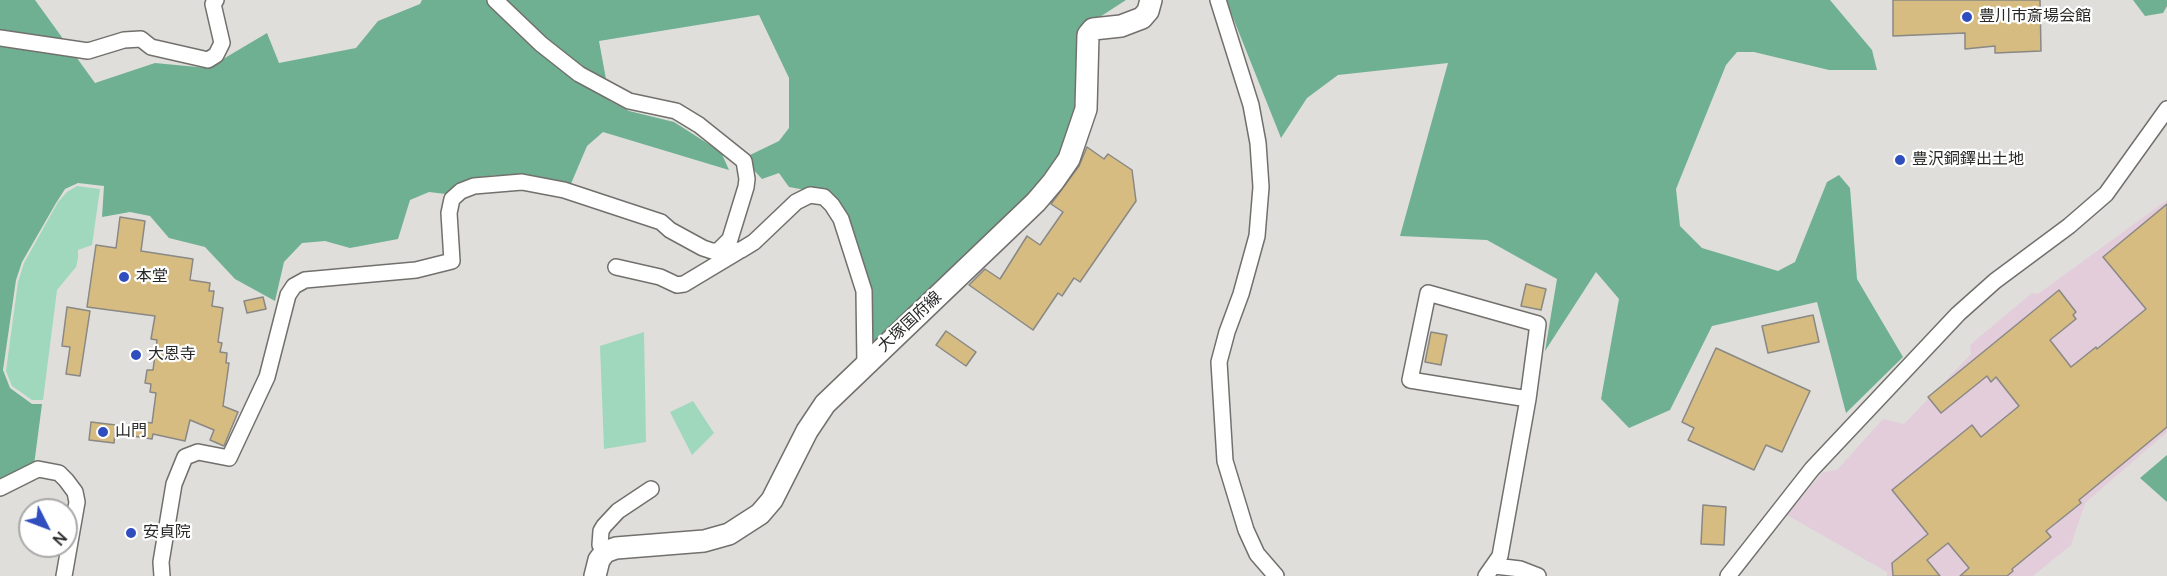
<!DOCTYPE html>
<meta charset="utf-8">
<style>
body{margin:0}
#map{position:relative;width:2167px;height:576px;overflow:hidden;background:#dfdedb;font-family:Manrope,sans-serif}
canvas{display:block}
.north{position:absolute;left:18px;top:498px;width:60px;height:60px;box-sizing:border-box;background:#fff;border:2px solid #a9a9a9;border-radius:50%;rotate:132deg;font-size:16px;font-weight:700;line-height:24px;text-align:center;color:#282827}
.north::after{content:'';display:block;margin:auto;width:21px;height:27px;background:#304ebe;clip-path:polygon(50% 0,100% 100%,50% 72%,0 100%)}
</style>
<div id="map">
<canvas width="2167" height="576"></canvas>
<div class="north">N</div>
</div>
<script>
const ctx = document.querySelector('canvas').getContext('2d');
ctx.lineJoin = 'round';
function fill(path, color) { ctx.fillStyle = color; ctx.fill(path, 'evenodd'); }
const shape = rows => new Path2D(rows.map(r => 'M' + r).join(''));
function trace(path, color, width, dash) { ctx.strokeStyle = color; ctx.lineWidth = width; ctx.lineCap = dash ? 'butt' : 'round'; ctx.setLineDash(dash || []); ctx.stroke(path); }
function drawText(font, color, halo, rows, align = 'center') {
  ctx.font = font + ' Manrope,"Noto Sans JP",sans-serif'; ctx.lineWidth = 4.5; ctx.setLineDash([]); ctx.textBaseline = 'middle'; ctx.strokeStyle = halo; ctx.fillStyle = color; for (const [text, x, y, turn = 0] of rows) {
    ctx.save(); ctx.translate(x, y); ctx.rotate((+turn || 0) * Math.PI / 180); ctx.textAlign = isNaN(turn) ? turn : align; if (halo) ctx.strokeText(text, 0, 0); ctx.fillText(text, 0, 0); ctx.restore();
  }
}
const industrial = shape([
 [2167,200,2167,432,2085,503,2071,545,2033,576,1887,576,1887,572,1787,515,1823,472,1837,470,1883,419,1904,424,1971,354,1970,345,2032,293,2038,294]
]);
const green = shape([
 [77,186,100,189,92,245,78,250,78,258,76,267,57,290,43,400,32,400,12,386,6,371,18,282,24,263,58,202,67,192],
 [644,332,646,442,604,449,600,346],
 [693,401,714,433,692,455,670,412]
]);
const forest = shape([
 [0,0,35,0,95,83,155,63,208,68,267,33,279,63,356,48,378,21,420,4,422,0,1126,0,1092,22,1077,111,1063,155,1047,179,877,342,873,341,869,287,822,193,789,187,779,173,762,179,751,167,750,155,779,141,789,128,789,78,759,15,599,41,610,101,629,111,674,122,721,152,729,170,603,132,587,146,570,186,497,175,475,178,454,195,429,192,410,200,398,239,350,248,325,241,302,243,284,262,275,301,235,279,205,247,169,238,150,216,130,212,102,217,104,186,78,183,65,189,56,203,22,262,16,280,3,370,10,388,32,404,42,404,34,465,0,483],
 [1226,0,1830,0,1872,50,1877,70,1829,70,1754,52,1737,52,1726,65,1676,189,1680,226,1702,248,1778,271,1795,262,1827,182,1839,175,1850,188,1857,279,1903,357,1846,413,1817,302,1712,326,1670,410,1629,428,1601,399,1619,299,1596,272,1545,351,1557,279,1487,240,1400,236,1448,63,1338,75,1307,98,1281,138],
 [2133,0,2167,0,2167,6,2163,13,2145,16],
 [2167,455,2167,502,2140,478]
]);
const building = shape([
 [1893,0,2040,0,2041,51,1995,53,1995,46,1965,49,1965,33,1893,36,1893,0],
 [1087,147,1104,159,1108,154,1132,170,1136,201,1080,282,1074,278,1062,296,1058,293,1033,330,969,285,985,269,1000,279,1027,236,1040,245,1063,212,1051,204,1079,166,1087,147],
 [2167,204,2167,427,2079,500,2081,503,2046,531,2051,537,2012,569,2013,571,2007,576,1960,576,1969,568,1948,543,1927,560,1940,576,1893,576,1892,563,1928,534,1892,490,1972,425,1981,437,2019,406,1996,377,1991,382,1987,376,1941,413,1928,397,2059,290,2076,312,2073,315,2076,319,2050,340,2071,367,2096,347,2097,349,2146,309,2103,257,2167,204],
 [120,217,145,221,141,251,193,259,190,280,210,283,209,291,214,291,212,306,223,308,218,342,222,343,220,352,227,353,226,363,229,363,223,406,238,412,224,446,210,440,214,430,190,420,185,441,153,434,152,439,133,436,135,421,152,423,156,393,150,392,151,384,145,383,147,370,153,370,157,340,151,339,155,316,87,307,96,245,116,248,120,217],
 [1526,284,1546,289,1541,310,1521,306,1526,284],
 [263,297,266,309,247,313,244,301,263,297],
 [67,307,90,311,80,376,66,374,70,347,62,346,67,307],
 [1813,315,1819,342,1768,353,1762,326,1813,315],
 [946,331,976,352,966,366,936,345,946,331],
 [1431,332,1447,335,1441,365,1425,362,1431,332],
 [1716,348,1810,391,1782,452,1766,445,1754,470,1688,440,1694,428,1682,422,1716,348],
 [91,422,116,425,114,443,89,440,91,422],
 [1703,505,1726,507,1724,545,1701,544,1703,505]
]);
const minor = shape([
 [495,0,541,44,579,74,629,101,676,111,699,125,744,161,747,179,746,187,730,239,719,250],
 [1218,0,1251,105,1258,143,1261,187,1257,236,1241,294,1227,332,1219,362,1225,461,1246,530,1257,554,1276,576],
 [0,38,88,51,124,40,141,39,151,47,208,60,216,55,222,43,213,4,216,0],
 [616,267,660,277,677,285,684,284,739,251],
 [0,488,38,469,59,473,66,480,75,492,77,502,64,576],
 [605,552,600,545,601,531,604,526,618,511,651,489],
 [1495,566,1520,569,1538,576],
 [162,576,161,562,174,484,185,457,198,452,229,458,267,377,288,295,294,286,305,280,416,270,452,261,449,213,452,199,461,191,474,186,522,182,564,190,661,222,670,230,703,248,712,251,741,250,754,242,796,202,810,195,824,197,832,205,841,219,864,291,865,365],
 [1486,576,1500,556,1528,399,1538,324,1428,293,1410,380,1528,399],
 [1728,576,1812,469,1958,314,1995,281,2069,226,2106,194,2167,109]
]);
const secondary = shape([
 [595,576,599,560,605,552,616,548,704,541,729,534,760,514,772,500,807,431,825,404,1036,202,1053,182,1069,159,1086,109,1088,35,1093,29,1121,26,1142,18,1148,11,1151,0]
]);
const markers = [
 [1967,17,6,"#304ebe"],
 [1900,160,6,"#304ebe"],
 [124,277,6,"#304ebe"],
 [136,355,6,"#304ebe"],
 [103,432,6,"#304ebe"],
 [131,533,6,"#304ebe"]
];
const poiNames = [
 ["豊川市斎場会館",1979,17],
 ["豊沢銅鐸出土地",1912,160],
 ["本堂",136,277],
 ["大恩寺",148,355],
 ["山門",115,432],
 ["安貞院",143,533]
];
const streetNames = [
 ["大塚国府線",910,322,-43]
];
fill(industrial, '#e3cddb');
fill(green, '#9fd8bc');
fill(forest, '#6eb091');
fill(building, '#d6bc81');
trace(building, '#898885', 1.5);
trace(minor, '#72706d', 18);
trace(secondary, '#72706d', 24);
trace(minor, '#fff', 15);
trace(secondary, '#fff', 21);
for (const [x, y, r, color] of markers) { const dot = new Path2D(); dot.arc(x, y, r, 0, 2 * Math.PI); ctx.fillStyle = color; ctx.fill(dot); trace(dot, '#fff', 2); }
drawText('16px', '#282827', '#fff', poiNames, 'left');
drawText('16px', '#282827', '#fff', streetNames);
</script>
